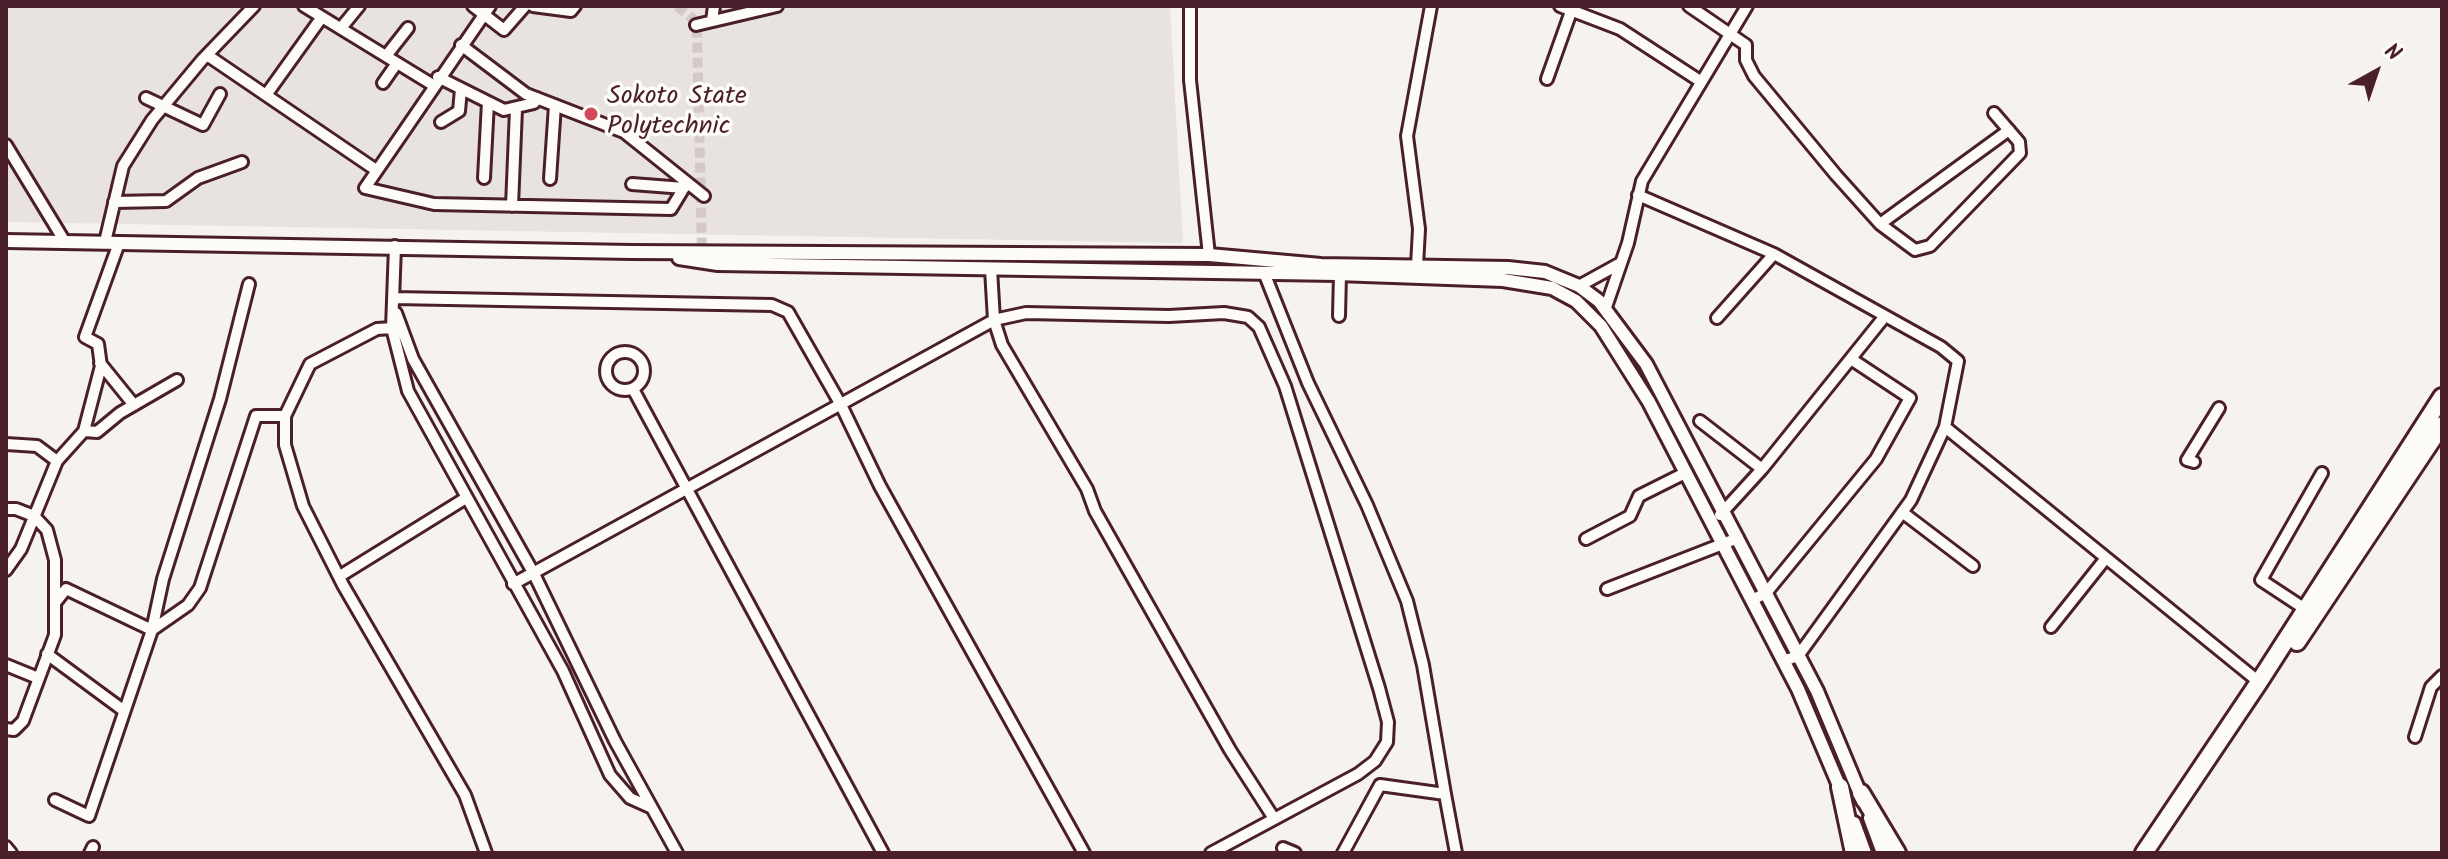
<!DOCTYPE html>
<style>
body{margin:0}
#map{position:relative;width:2448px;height:859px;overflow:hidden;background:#f6f3ef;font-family:Kalam,sans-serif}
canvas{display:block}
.frame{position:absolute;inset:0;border:8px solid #4a1f2b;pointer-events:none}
.north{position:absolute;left:2336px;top:32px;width:80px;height:80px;-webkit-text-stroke:6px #fdfcf7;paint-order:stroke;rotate:40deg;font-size:22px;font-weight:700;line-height:32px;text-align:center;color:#4a1f2b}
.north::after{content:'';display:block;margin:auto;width:28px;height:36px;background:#4a1f2b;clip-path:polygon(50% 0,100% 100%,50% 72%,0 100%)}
</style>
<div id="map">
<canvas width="2448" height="859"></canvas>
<div class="frame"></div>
<div class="north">N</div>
</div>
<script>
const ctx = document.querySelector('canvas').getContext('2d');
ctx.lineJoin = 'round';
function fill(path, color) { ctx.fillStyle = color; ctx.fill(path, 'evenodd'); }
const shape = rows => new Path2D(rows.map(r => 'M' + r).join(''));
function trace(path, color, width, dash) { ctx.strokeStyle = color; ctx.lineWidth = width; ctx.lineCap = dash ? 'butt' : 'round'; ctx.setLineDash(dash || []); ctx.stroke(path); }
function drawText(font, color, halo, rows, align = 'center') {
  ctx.font = font + ' Kalam,sans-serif'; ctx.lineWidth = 7; ctx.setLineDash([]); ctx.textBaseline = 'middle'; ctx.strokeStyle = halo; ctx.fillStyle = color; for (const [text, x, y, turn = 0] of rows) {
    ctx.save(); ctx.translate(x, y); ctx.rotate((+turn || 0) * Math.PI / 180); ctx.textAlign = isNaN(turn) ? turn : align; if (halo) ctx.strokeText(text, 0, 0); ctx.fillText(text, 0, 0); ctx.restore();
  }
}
const built = shape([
 [6,6,1170,6,1183,243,6,222]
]);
const minorTunnel = shape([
 [677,6,693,19,697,31,702,252]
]);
const minor = shape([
 [304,6,433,85],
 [473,6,504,30,525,6],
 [490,6,365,188,434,204,671,209,682,191],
 [533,6,571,11,575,6],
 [1190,6,1190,80,1209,255],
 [1560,6,1620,29,1700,81],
 [1689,6,1746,45,1746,60,1754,76,1836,175,1880,224,1915,250,1930,246,2020,153,2019,142,1994,113],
 [712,21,714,6],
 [696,25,777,6],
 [341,28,359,6],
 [461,45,526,94,624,132,704,196],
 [207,55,376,170],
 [386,56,408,28],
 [438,77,504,110,534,103,537,98],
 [1547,79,1573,6],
 [383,83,397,63],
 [266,95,322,17],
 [146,98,203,125,220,94],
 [441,122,459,111,461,89],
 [6,145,65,242],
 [484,178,488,102],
 [550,179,555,105],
 [632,184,684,188],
 [1638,195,1774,254,1941,347,1958,361,1945,427,1911,500,1798,656,1783,661],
 [114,202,166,201,198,178,242,162],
 [512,206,516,109],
 [1880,224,2009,130],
 [105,242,123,166,152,120,202,60,254,6],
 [395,246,392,328,408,391,563,671,610,775,630,798,650,807],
 [1417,266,1419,229,1407,136,1431,6],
 [991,269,994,320,1002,345,1087,489,1095,511,1230,750,1273,817],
 [1265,275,1308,383,1367,505,1407,601,1423,665,1445,794,1380,785,1343,853],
 [1579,286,1619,264],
 [394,298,772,305,788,312,841,405,880,486,1084,853],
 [1606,307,1628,243,1642,181,1747,6],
 [396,313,413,359,534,574,615,741,677,853],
 [1339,316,1340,274],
 [1717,318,1774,254],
 [392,328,377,329,310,364,285,416,285,445,303,506,343,585,465,795,486,853],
 '606 371a19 19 0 1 1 38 0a19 19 0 1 1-38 0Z',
 [100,363,134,405],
 [633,389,883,853],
 [1700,421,1762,469],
 [1945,427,2259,682],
 [84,431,97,432,120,413,177,380],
 [6,444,37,446,57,461,84,431,101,366,98,344,85,337,119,243],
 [2194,462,2187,460,2219,408],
 [6,509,16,509,34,516,47,530,55,560,55,635,23,721,14,730,6,729],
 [1902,512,1973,566],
 [1720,515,1762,469,1885,316],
 [1586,539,1630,516,1639,496,1685,473],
 [6,570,21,549,57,461],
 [340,576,466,498],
 [513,584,994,320,1026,313,1169,316,1224,313,1248,317,1259,327,1285,386,1379,688,1388,722,1387,742,1375,761,1358,774,1211,853],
 [1607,589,1738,538],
 [1752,600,1766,593,1876,459,1910,398,1851,359],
 [55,603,66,589,152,630,188,605,200,588,256,416,285,416],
 [2305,609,2261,580,2322,473],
 [2051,627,2106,558],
 [47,654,123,710],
 [6,665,38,678],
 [2415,737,2431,687,2442,676],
 [1445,794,1456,853],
 [55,800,89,816,152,630,163,579,220,399,249,284],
 [6,847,11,853],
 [1283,848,1295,853],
 [90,853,93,847]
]);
const tertiary = shape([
 [6,241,632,252,1209,255,1321,265,1508,268,1545,272,1579,286,1599,301,1646,364,1817,691,1863,801],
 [679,258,718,264,1337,274,1503,280,1552,288,1576,301,1601,326,1649,402,1798,689,1843,795],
 [1870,818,1883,853],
 [1854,823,1865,853]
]);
const primary = shape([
 [2297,642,2442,425],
 [1861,793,1897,853],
 [2144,853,2259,682,2442,397]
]);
const trunk = shape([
 [1840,787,1854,853]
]);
const markers = [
 [591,114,8,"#d1495b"]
];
const poiNames = [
 ["Sokoto State",607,99],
 ["Polytechnic",607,129]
];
fill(built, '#e9e3e0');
trace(minorTunnel, '#d4c9c8', 10, [10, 5]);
trace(minor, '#4a1f2b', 16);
trace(tertiary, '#4a1f2b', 18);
trace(primary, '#4a1f2b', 22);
trace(trunk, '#4a1f2b', 22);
trace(minor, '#fdfcf7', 10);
trace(tertiary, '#fdfcf7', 12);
trace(primary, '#fdfcf7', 16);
trace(trunk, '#fdfcf7', 16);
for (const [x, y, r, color] of markers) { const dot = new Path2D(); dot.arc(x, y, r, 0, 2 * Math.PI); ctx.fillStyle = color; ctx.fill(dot); trace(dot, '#fdfcf7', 3); }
drawText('26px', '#4a1f2b', '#fdfcf7', poiNames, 'left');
</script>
